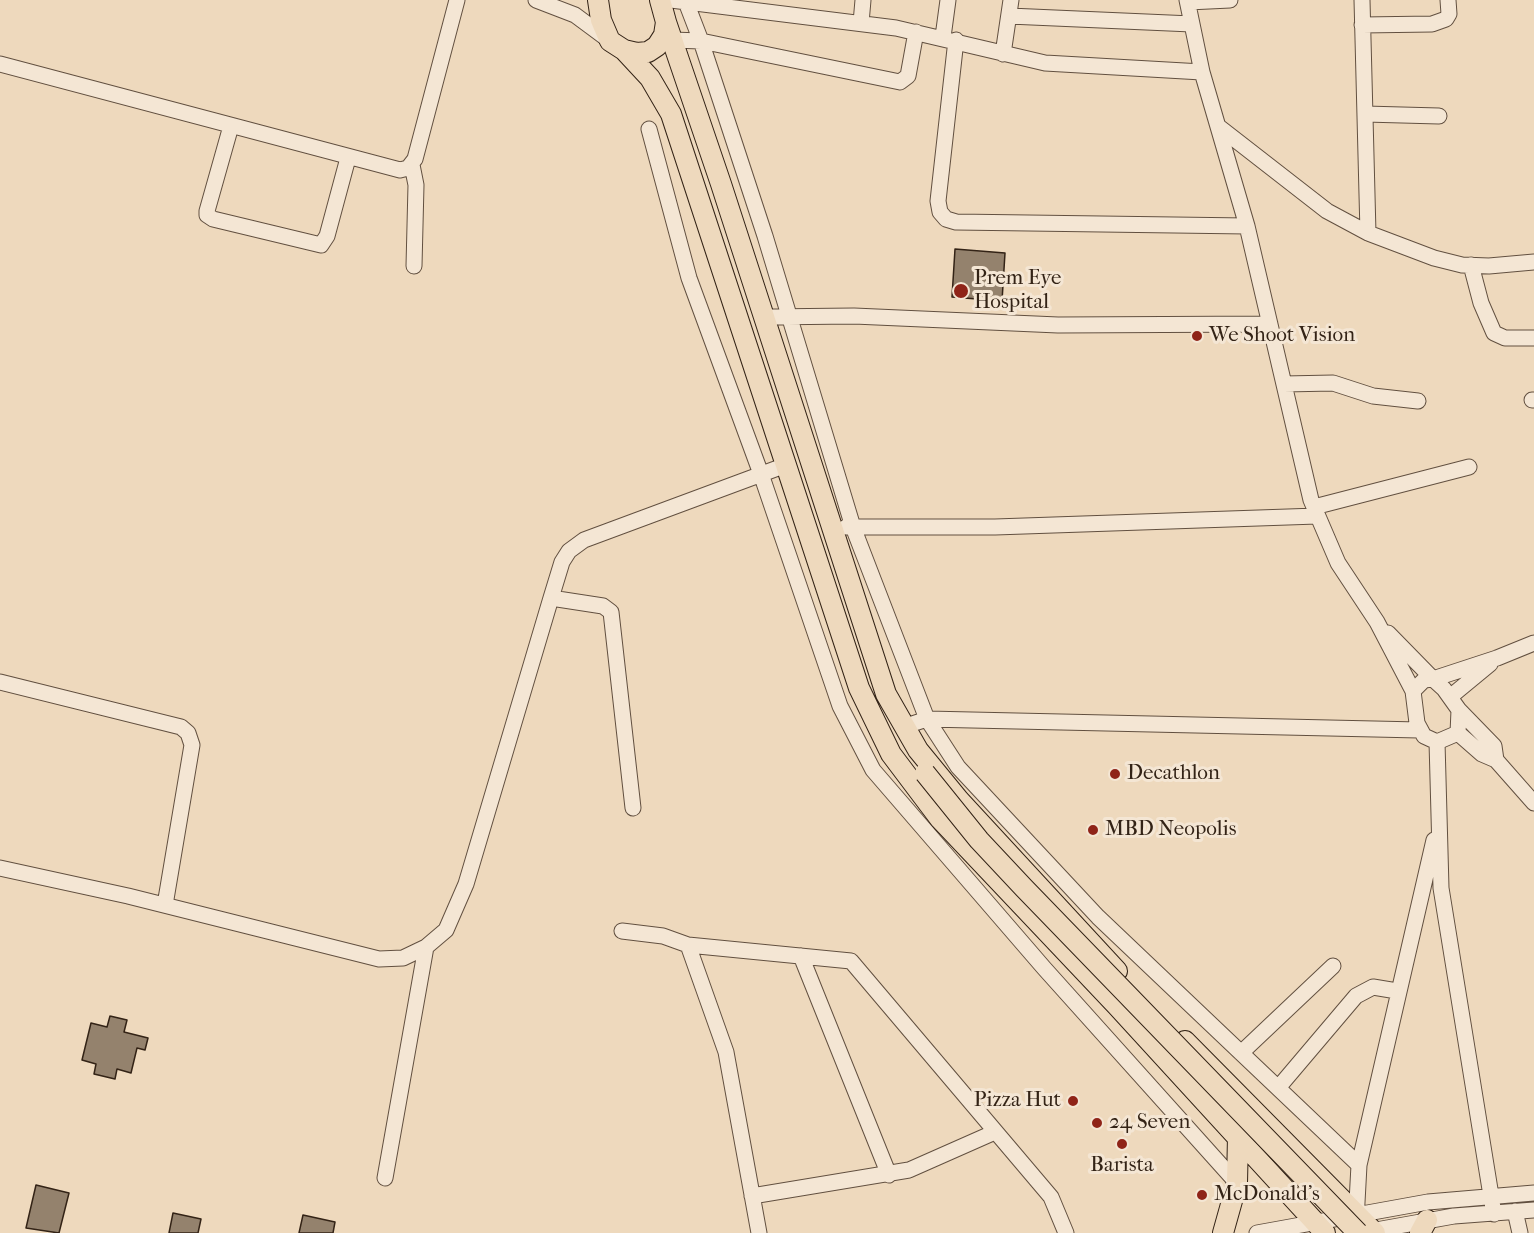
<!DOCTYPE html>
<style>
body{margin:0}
canvas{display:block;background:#eed9bd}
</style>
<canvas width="1534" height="1233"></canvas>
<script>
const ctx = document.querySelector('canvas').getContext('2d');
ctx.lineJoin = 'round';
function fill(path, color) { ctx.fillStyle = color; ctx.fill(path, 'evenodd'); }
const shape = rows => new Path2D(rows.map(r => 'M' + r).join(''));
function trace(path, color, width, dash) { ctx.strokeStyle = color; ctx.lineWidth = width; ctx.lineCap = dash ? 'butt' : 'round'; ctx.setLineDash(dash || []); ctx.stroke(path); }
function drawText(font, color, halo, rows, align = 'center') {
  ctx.font = font + ' "IM FELL French Canon",serif'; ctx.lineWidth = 6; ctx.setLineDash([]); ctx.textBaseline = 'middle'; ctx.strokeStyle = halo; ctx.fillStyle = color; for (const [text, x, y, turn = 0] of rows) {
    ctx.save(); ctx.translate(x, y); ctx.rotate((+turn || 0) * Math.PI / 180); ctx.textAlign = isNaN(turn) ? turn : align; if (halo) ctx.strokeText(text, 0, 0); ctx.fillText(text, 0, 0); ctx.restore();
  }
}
const building = shape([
 [955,249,1005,253,1002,301,952,297,955,249],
 [110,1016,127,1020,124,1032,148,1038,145,1050,137,1048,131,1073,117,1069,115,1079,94,1074,96,1064,82,1060,91,1023,107,1027,110,1016],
 [36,1185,69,1193,59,1233,26,1228,36,1185],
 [173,1213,201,1219,198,1233,169,1233,173,1213],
 [303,1215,335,1222,333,1233,299,1233,303,1215]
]);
const minor = shape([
 [536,0,575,15,610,41],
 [671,0,896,28,1045,63,1202,72],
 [1187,0,1202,72,1247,226,1311,500,1338,563,1377,622,1413,691],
 [1362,0,1368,233],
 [686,2,701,41,765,236,853,527,927,719,958,767,1098,917,1359,1165],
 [1188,2,1230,0],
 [1009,16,1192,24],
 [861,23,863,0],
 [1362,25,1432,24,1446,19,1449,14,1448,0],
 [943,37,948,0],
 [672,40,701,41,900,82,908,76,916,32],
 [956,40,938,201,940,212,946,219,956,222,1247,226],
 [1003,54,1011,0],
 [0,64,400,170,408,168,415,159,457,0],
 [1365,114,1439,116],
 [231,126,207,211,207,215,213,219,321,245,327,236,348,158],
 [1219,127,1327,211,1368,233,1434,258,1462,265,1489,266,1534,262],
 [649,129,689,278,761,474,840,706,873,770,1044,968,1237,1183],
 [412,165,416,185,414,266],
 [1471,265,1481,303,1494,333,1505,338,1534,338],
 [764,317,854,316,1058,325,1270,324],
 [1284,384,1333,383,1373,396,1418,401],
 [1532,400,1534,400],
 [1314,507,1469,467],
 [846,527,995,527,1317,516],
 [551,598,603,606,611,612,633,808],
 [1388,633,1433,679,1444,689,1459,710,1458,733,1437,742,1424,736,1417,723,1413,691,1424,680,1433,679,1497,658,1534,643],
 [0,682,181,727,188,733,192,745,165,905],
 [1450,697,1490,664],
 [1459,710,1494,746,1496,760],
 [903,727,927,719,1419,730],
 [1458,733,1482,754,1496,760,1534,803],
 [1437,742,1441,888,1494,1214],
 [0,868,128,896,379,959,403,958,426,947,446,930,466,884,551,598,562,562,569,551,584,540,786,465],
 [622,931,663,936,688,945,851,961,1051,1197,1066,1233],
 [688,945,726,1052,759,1233],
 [801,956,889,1175],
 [1241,1053,1333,966],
 [1278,1088,1356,996,1373,987,1397,991],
 [385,1178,426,947],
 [752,1196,909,1170,995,1132],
 [1515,1211,1520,1233],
 [1356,1221,1359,1165,1434,840],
 [1365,1232,1454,1216,1534,1210],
 [1257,1233,1428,1202,1534,1193]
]);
const major = shape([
 [598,0,601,20,610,41,624,50,637,53,648,52,657,46,664,35,666,22,660,0],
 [666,22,721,184,886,694,918,750,959,800,1117,971],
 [624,50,650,78,671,114,859,688,891,754,940,819,1117,1006,1325,1233],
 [1185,1041,1375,1233],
 [1223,1233,1237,1183,1238,1136],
 [1420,1233,1427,1220]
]);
const majorBridge = shape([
 [925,773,979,840,1024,888,1358,1233]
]);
const markers = [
 [961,291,8,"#8f2418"],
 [1197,336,6,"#8f2418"],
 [1115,774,6,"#8f2418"],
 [1093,830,6,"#8f2418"],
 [1073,1101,6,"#8f2418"],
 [1097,1123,6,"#8f2418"],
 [1122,1144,6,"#8f2418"],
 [1202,1195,6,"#8f2418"]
];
const poiNames = [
 ["Prem Eye",974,279],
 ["Hospital",974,303],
 ["We Shoot Vision",1209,336],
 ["Decathlon",1127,774],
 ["MBD Neopolis",1105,830],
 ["Pizza Hut",1061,1101,"right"],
 ["24 Seven",1109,1123],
 ["Barista",1122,1166,"center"],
 ["McDonald's",1214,1195]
];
fill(building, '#94826d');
trace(building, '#332316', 1.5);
trace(minor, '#625040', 17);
trace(major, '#332316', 22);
trace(minor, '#f4e6d4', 15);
trace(major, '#eed9bd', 20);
trace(majorBridge, '#332316', 22, []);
trace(majorBridge, '#eed9bd', 20);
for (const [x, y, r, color] of markers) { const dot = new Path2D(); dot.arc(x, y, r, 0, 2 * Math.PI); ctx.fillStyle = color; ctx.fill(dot); trace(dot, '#f4e6d4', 2); }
drawText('21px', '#332316', '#f4e6d4', poiNames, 'left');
</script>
